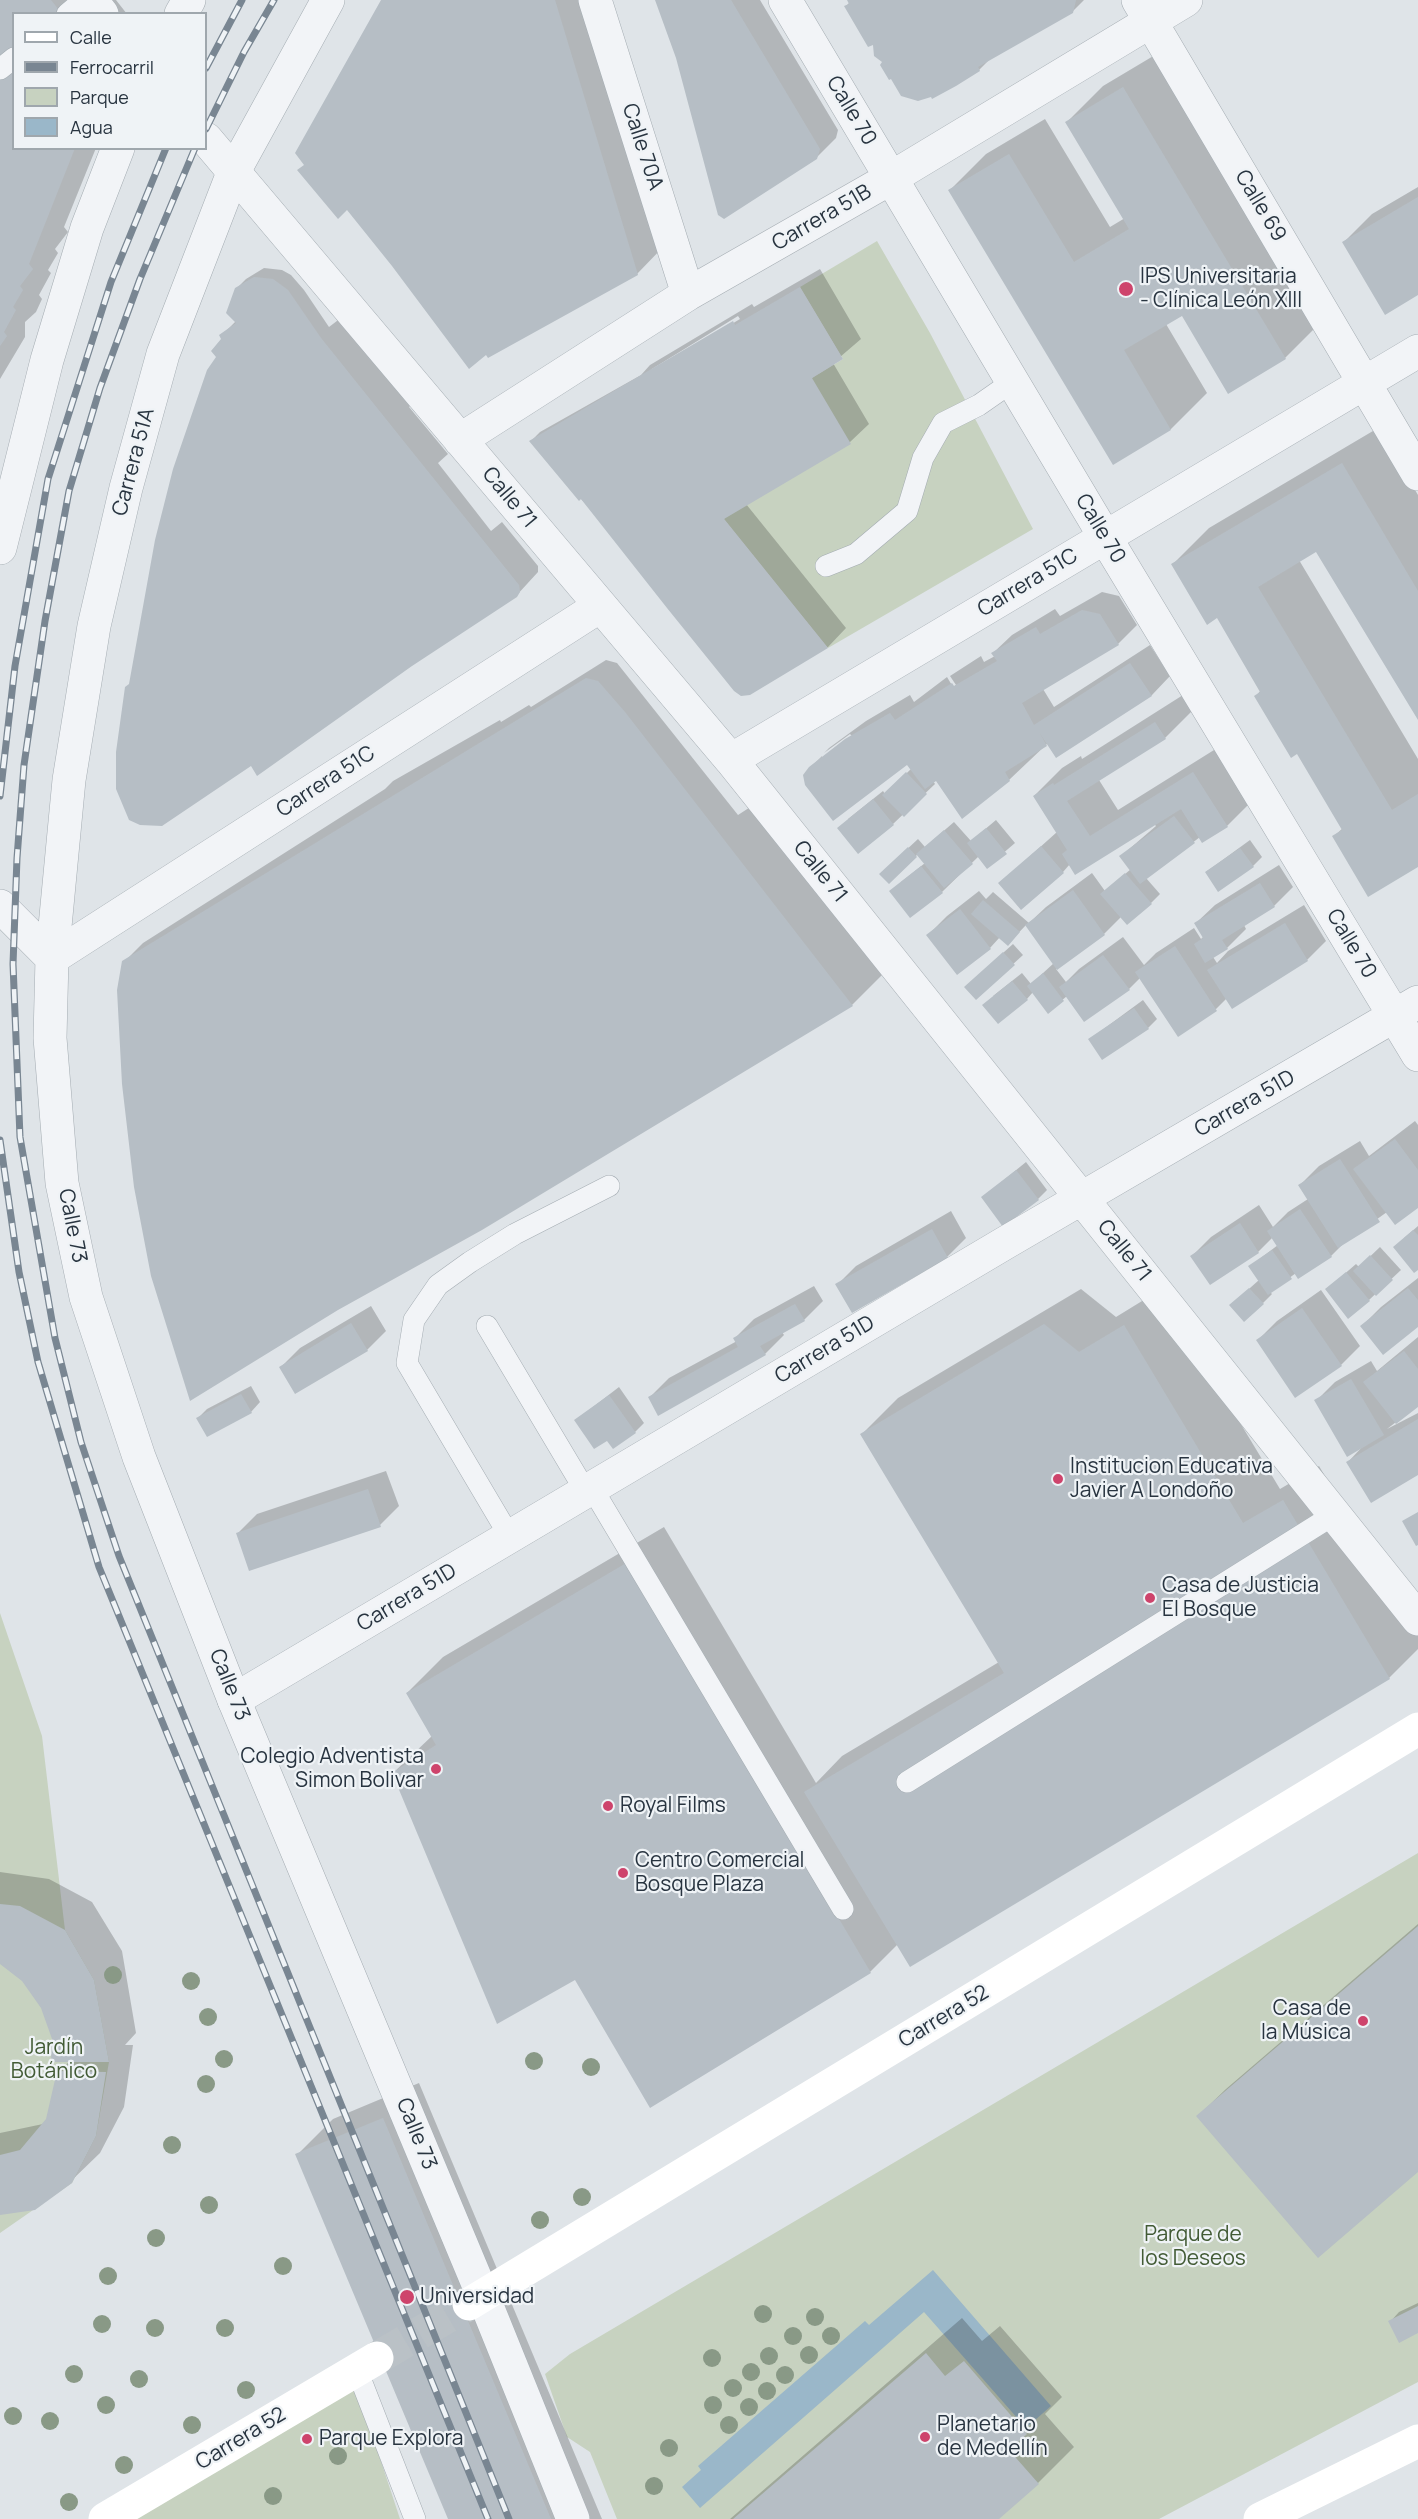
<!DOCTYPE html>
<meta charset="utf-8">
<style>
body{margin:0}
#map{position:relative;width:1418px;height:2519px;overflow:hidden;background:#dfe4e8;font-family:Manrope,sans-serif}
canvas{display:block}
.legend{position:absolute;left:12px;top:12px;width:195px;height:138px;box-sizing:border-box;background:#eff3f6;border:2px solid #9fa7ad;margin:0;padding:8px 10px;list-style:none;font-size:18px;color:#283440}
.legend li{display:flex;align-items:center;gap:12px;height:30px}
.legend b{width:30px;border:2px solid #9fa7ad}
</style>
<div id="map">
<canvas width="1418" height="2519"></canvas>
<ul class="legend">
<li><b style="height:8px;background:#fff"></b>Calle</li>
<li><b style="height:8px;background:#798692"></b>Ferrocarril</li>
<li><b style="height:16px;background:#c7d2c0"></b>Parque</li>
<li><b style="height:16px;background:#9ab7c9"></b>Agua</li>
</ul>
</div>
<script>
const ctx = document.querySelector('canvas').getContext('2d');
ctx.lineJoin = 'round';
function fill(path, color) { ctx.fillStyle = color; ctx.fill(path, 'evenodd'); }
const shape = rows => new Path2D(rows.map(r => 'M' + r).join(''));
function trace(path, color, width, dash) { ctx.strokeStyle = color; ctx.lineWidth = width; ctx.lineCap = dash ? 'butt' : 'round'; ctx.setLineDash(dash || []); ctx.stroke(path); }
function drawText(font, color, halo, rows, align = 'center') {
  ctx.font = font + ' Manrope,sans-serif'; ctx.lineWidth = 4.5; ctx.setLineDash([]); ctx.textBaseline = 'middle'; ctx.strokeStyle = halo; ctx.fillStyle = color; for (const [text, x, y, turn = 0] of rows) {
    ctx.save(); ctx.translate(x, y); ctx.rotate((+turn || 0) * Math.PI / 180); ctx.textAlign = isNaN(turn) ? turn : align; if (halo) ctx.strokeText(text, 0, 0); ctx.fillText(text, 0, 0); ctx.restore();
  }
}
const green = shape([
 [877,241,930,333,1033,529,828,648,724,519,812,378,843,359,800,287],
 [0,1613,42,1736,65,1930,94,1980,109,2062,96,2136,72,2183,0,2233],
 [1418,1853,1418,2382,1159,2519,617,2519,590,2452,567,2437,545,2374,570,2354],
 [352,2373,400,2519,104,2519]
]);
const water = shape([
 [933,2270,1051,2406,1026,2428,924,2312,700,2508,682,2487,701,2470,698,2466,865,2321,869,2325]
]);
const shadow = shape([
 [0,0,116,0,127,14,14,14,14,148,96,148,64,227,68,232,55,249,58,253,48,270,51,273,39,295,42,299,36,312,25,322,25,337,0,379],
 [383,0,578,0,632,170,665,245,637,274,393,265,347,208,306,164],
 [656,0,760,0,838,130,836,138,816,158,677,57],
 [849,0,1084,0,1072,12,992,57,979,70,884,62,874,43,846,6,850,2],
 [1160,52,1321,322,1285,358,1182,314,1166,324,1207,393,1171,429,1113,463,950,190,986,154,1045,119,1110,227,1125,218,1067,122,1103,86],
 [1418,187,1418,293,1344,242,1372,214],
 [264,268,282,270,291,275,304,290,329,327,350,311,418,398,409,407,448,454,438,463,491,531,502,522,538,566,538,572,516,596,251,764,130,819,117,789,131,683,223,339,221,336,236,321,236,289,246,279],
 [820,269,861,339,833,363,869,424,850,442,746,504,846,628,828,647,749,693,531,441,540,432,641,375,650,365,752,304,754,307],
 [738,316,740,319,652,372,652,369],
 [1378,428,1418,495,1418,717,1317,550,1299,560,1418,759,1418,865,1334,836,1343,828,1298,752,1256,696,1261,690,1217,616,1173,564,1209,528],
 [1102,592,1119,596,1137,625,1118,644,1043,689,1054,707,1150,645,1170,676,1152,695,1057,756,1048,743,1009,780,936,779,933,781,935,784,893,824,848,819,883,791,885,794,911,769,914,760,810,768,822,756,822,759,852,736,850,734,824,753,829,748,866,721,910,695,914,702,947,677,953,687,956,685,950,676,981,656,984,662,995,656,993,653,1012,635,1055,609,1060,616],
 [606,660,617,663,738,815,758,802,888,969,852,1005,124,962,143,943,385,789,393,781,500,720,501,722,529,705,531,707],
 [1183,695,1193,710,1165,738,1099,780,1118,810,1222,745,1255,798,1227,826,1200,837,1146,878,1160,894,1151,903,1121,917,1104,934,1056,969,1066,982,1079,969,1123,937,1144,965,1156,953,1194,928,1201,939,1204,936,1196,923,1215,905,1279,865,1293,887,1274,906,1244,925,1246,929,1227,948,1213,957,1217,963,1228,951,1304,905,1326,941,1307,960,1227,998,1216,1009,1178,1035,1141,977,1129,989,1067,996,1048,1012,1033,992,1027,999,993,996,1022,973,1031,984,1054,963,1026,925,1008,944,1000,937,990,948,928,935,947,916,979,891,986,899,993,892,1029,923,1046,907,1092,873,1105,891,1131,869,1121,856,1156,826,1154,824,1070,864,1063,872,1000,883,1057,832,1034,796,1062,768,1081,756,1082,759],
 [996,820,1015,843,987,867,979,856,942,892,901,882,925,863,918,854,889,882,890,865,918,839,925,847,954,822,971,841],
 [1250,840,1262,857,1253,866,1206,872],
 [1013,944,1023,955,976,998,975,978],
 [1143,1000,1157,1019,1148,1028,1090,1039],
 [1415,1121,1418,1125,1418,1206,1387,1212,1345,1242,1331,1256,1299,1277,1296,1273,1270,1292,1272,1294,1263,1303,1241,1296,1259,1280,1250,1266,1278,1245,1273,1237,1258,1252,1211,1283,1192,1256,1211,1237,1259,1205,1273,1227,1288,1212,1308,1199,1300,1185,1319,1166,1360,1141,1369,1156],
 [1026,1162,1047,1190,1038,1199,983,1197],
 [951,1211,966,1238,947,1257,837,1285,856,1266],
 [1418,1226,1418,1268,1404,1238],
 [1380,1247,1401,1270,1369,1300,1327,1289,1356,1264,1359,1267],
 [1418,1278,1418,1325,1362,1326,1381,1307],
 [814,1286,823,1301,804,1320,782,1332,784,1335,765,1354,650,1397,669,1378,737,1341,735,1338,754,1319],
 [1081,1289,1116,1317,1160,1290,1280,1489,1319,1466,1418,1631,1418,1649,1389,1678,898,1944,870,1972,576,1978,393,1773,433,1735,407,1693,443,1657,664,1527,816,1783,842,1756,999,1662,862,1434,898,1398],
 [1321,1290,1360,1346,1341,1365,1296,1395,1258,1340,1277,1321],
 [371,1306,386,1331,367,1350,281,1367,300,1348],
 [1418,1337,1418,1405,1387,1429,1418,1413,1418,1473,1348,1462,1363,1446,1316,1401,1335,1382,1371,1361,1377,1371],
 [251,1386,260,1402,251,1412,198,1418,207,1409],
 [619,1387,644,1423,635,1432,608,1439,576,1420],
 [386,1471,399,1506,380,1525,238,1533,257,1514],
 [0,1872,49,1879,92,1902,122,1951,136,2033,125,2045,133,2045,124,2107,100,2153,71,2181,0,2214,0,2133,43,2124,47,2120,58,2072,70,2061,53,2039,42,2007,23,1980,0,1962],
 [1418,1924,1418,2170,1198,2116,1226,2089],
 [419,2083,602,2519,450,2519,297,2155,333,2119],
 [1418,2303,1418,2331,1390,2322,1399,2312],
 [962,2318,982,2341,1000,2326,1062,2397,1045,2414,1074,2447,1038,2483,997,2519,730,2519]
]);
const building = shape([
 [0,0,51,0,62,14,14,14,14,148,75,148,29,264,33,269,20,286,23,290,13,307,16,310,4,332,7,336,0,346],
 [381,0,555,0,638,275,488,358,486,355,469,369,392,266,347,210,338,219,297,170,304,165,295,153],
 [655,0,731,0,820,149,817,159,724,219,718,215,676,58],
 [847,0,1076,0,1073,13,978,67,980,71,956,86,932,99,931,97,918,101,901,96,891,79,889,80,880,65,882,62,874,56,873,45,868,47,844,6,849,4],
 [1123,87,1286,359,1228,394,1182,316,1124,350,1171,430,1113,465,948,190,1009,154,1074,262,1129,229,1065,122],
 [1418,197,1418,295,1385,315,1342,242],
 [254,277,273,279,288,290,321,338,519,585,520,592,517,597,412,666,257,776,251,766,162,826,140,825,129,820,116,789,116,752,125,687,129,684,155,540,173,469,207,370,216,357,211,351,221,339,219,335,236,323,226,313,235,288],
 [800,287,843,359,812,378,851,444,724,519,828,648,750,695,741,696,734,691,667,608,581,499,579,501,529,441,733,321,735,325],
 [1342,463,1418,591,1418,720,1316,552,1258,587,1392,810,1418,794,1418,867,1368,897,1332,836,1342,830,1297,754,1291,758,1254,696,1260,692,1217,618,1207,625,1171,564],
 [1082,610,1100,614,1119,645,1022,703,1034,725,1130,663,1152,696,1056,758,1039,732,1047,746,1005,772,1010,781,962,819,936,781,925,789,907,765,833,821,805,785,803,775,809,767,845,739,890,713,895,720,952,683,954,686,997,661,991,653,1036,627,1040,634],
 [586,678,598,681,625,712,853,1006,482,1230,338,1310,190,1401,151,1276,134,1187,122,1084,117,990,122,961],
 [1155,722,1166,739,1067,801,1090,836,1193,772,1228,827,1202,843,1181,809,1075,875,1062,854,1067,850,1033,796,1053,783,1054,785],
 [906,772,927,794,904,817,882,795],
 [873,799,894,825,858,854,837,828],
 [1174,816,1195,843,1140,884,1119,856],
 [986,828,1007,854,987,869,967,843],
 [944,830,973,864,944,888,916,854],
 [1041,846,1064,873,1021,910,998,883],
 [908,847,917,857,889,884,879,874],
 [1240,848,1254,867,1218,892,1205,872],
 [921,866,943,893,910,918,889,891],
 [1125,873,1152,904,1127,925,1100,894],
 [1260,883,1275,907,1222,940,1228,949,1205,963,1194,944,1203,938,1194,923],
 [1073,890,1105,935,1057,970,1025,925],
 [983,900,1020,932,1008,946,971,914],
 [960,909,991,949,957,975,926,935],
 [1285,923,1308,961,1232,1009,1207,970],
 [1175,946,1217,1011,1178,1037,1135,972],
 [1003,952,1015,965,976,1000,964,987],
 [1103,955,1130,990,1084,1022,1059,987],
 [1043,973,1064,1001,1048,1014,1027,986],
 [1012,981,1028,1000,998,1024,982,1005],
 [1134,1008,1149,1029,1102,1060,1088,1039],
 [1395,1139,1418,1170,1418,1208,1395,1225,1353,1169],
 [1340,1159,1380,1222,1338,1248,1298,1185],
 [1016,1170,1039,1200,1003,1227,981,1197],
 [1300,1209,1332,1257,1298,1279,1267,1231],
 [1240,1223,1259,1253,1210,1285,1190,1256],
 [932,1229,948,1258,852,1313,835,1284],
 [1413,1230,1418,1235,1418,1270,1414,1273,1393,1247],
 [1272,1250,1292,1279,1268,1295,1248,1266],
 [1370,1255,1393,1280,1376,1296,1353,1271],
 [1346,1272,1370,1301,1348,1319,1325,1289],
 [1249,1288,1264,1304,1244,1322,1229,1305],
 [1408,1288,1418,1300,1418,1327,1383,1355,1360,1326],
 [795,1304,805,1321,760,1346,766,1355,658,1416,648,1397,738,1347,733,1338],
 [1302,1308,1342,1366,1295,1398,1256,1340],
 [351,1323,368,1351,295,1394,279,1367],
 [1044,1324,1079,1352,1124,1325,1243,1523,1283,1500,1390,1679,910,1967,804,1792,1004,1673,860,1434],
 [1404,1351,1418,1369,1418,1407,1396,1424,1363,1382],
 [1351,1379,1384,1435,1347,1457,1314,1400],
 [241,1394,252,1413,207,1437,196,1418],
 [609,1395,636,1433,613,1449,607,1441,594,1449,574,1420],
 [1418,1419,1418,1475,1371,1503,1346,1462],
 [368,1489,381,1527,249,1571,236,1533],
 [1418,1512,1418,1545,1416,1546,1402,1521],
 [628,1562,871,1973,650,2108,575,1980,497,2024,392,1773,436,1745,406,1693],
 [0,1904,20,1906,65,1930,94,1980,109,2062,51,2062,52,2039,41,2008,22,1981,0,1964],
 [1418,1926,1418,2172,1318,2258,1196,2116],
 [57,2071,106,2072,96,2136,72,2183,35,2210,0,2215,0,2155,20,2150,46,2119],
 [383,2118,551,2519,448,2519,295,2154],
 [1418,2306,1418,2333,1399,2343,1388,2321],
 [926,2353,945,2376,964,2361,1027,2434,1009,2450,1039,2484,999,2519,733,2519]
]);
const secondaryTunnel = shape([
 [377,2358,469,2304]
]);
const service = shape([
 [67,14,84,0],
 [0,69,14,58],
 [826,566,856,554,907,511,923,458,943,423,979,405,1012,382],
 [487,1326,586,1492],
 [592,1488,843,1909],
 [510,1537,407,1363,414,1320,438,1285,470,1262,515,1234,609,1186],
 [907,1782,1335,1514],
 [357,2370,415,2519]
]);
const minor = shape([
 [91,0,102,14],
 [595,0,688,294],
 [785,0,1105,537,1418,1055],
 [1138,0,1418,474],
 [206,139,731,760,1418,1619],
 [460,440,688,294,891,178,1186,0],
 [731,760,1418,351],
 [52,958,600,606],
 [234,1700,1005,1243,1418,1002]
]);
const tertiary = shape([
 [328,0,233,173,163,354,126,488,94,626,69,780,52,958,50,1038,62,1183,86,1297,139,1457,234,1700,483,2296,573,2519],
 [181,14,189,0],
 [0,548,47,360,87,228,118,148],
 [0,906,52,958]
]);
const secondary = shape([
 [469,2304,1418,1729],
 [105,2519,377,2358],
 [1260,2519,1418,2441]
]);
const rail = shape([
 [206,68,242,0],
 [206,129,244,52,274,0],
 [195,148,140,279,100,388,69,491,45,621,24,765,17,858,13,964,20,1137,55,1338,81,1442,119,1556,509,2519],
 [0,796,15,666,48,479,111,282,166,148],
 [0,1140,19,1272,38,1362,99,1567,488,2519]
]);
const trees = [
 [113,1975],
 [191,1981],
 [208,2017],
 [224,2059],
 [534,2061],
 [591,2067],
 [206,2084],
 [172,2145],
 [582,2197],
 [209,2205],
 [540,2220],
 [156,2238],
 [283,2266],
 [108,2276],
 [763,2314],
 [815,2317],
 [102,2324],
 [155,2328],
 [225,2328],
 [793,2336],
 [831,2336],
 [809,2355],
 [769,2356],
 [712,2358],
 [751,2372],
 [74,2374],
 [785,2375],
 [139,2379],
 [733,2388],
 [246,2390],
 [767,2391],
 [106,2405],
 [713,2405],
 [749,2407],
 [13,2416],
 [50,2421],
 [192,2425],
 [729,2425],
 [669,2448],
 [338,2456],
 [124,2465],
 [654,2486],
 [273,2496],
 [69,2502]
];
const markers = [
 [1126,289,8,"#ce446c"],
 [1058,1479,6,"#ce446c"],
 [1150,1598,6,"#ce446c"],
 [436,1769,6,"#ce446c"],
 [608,1806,6,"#ce446c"],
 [623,1873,6,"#ce446c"],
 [1363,2021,6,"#ce446c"],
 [407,2297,8,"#ce446c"],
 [925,2437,6,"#ce446c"],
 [307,2439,6,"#ce446c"]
];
const streetNames = [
 ["Calle 70",851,111,59],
 ["Calle 70A",642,147,72],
 ["Calle 69",1260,206,59],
 ["Carrera 51B",822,218,-30],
 ["Carrera 51A",134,462,-75],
 ["Calle 71",509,498,50],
 ["Calle 70",1100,529,59],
 ["Carrera 51C",1028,583,-31],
 ["Carrera 51C",326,782,-33],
 ["Calle 71",820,872,51],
 ["Calle 70",1351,944,59],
 ["Carrera 51D",1245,1104,-30],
 ["Calle 73",72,1226,79],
 ["Calle 71",1124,1251,51],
 ["Carrera 51D",825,1350,-31],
 ["Carrera 51D",407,1598,-31],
 ["Calle 73",229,1685,68],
 ["Carrera 52",944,2017,-31],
 ["Calle 73",416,2134,68],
 ["Carrera 52",241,2439,-31]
];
const poiNames = [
 ["IPS Universitaria",1140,277],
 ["- Clínica León XIII",1140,301],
 ["Institucion Educativa",1070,1467],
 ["Javier A Londoño",1070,1491],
 ["Casa de Justicia",1162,1586],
 ["El Bosque",1162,1610],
 ["Colegio Adventista",424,1757,"right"],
 ["Simon Bolivar",424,1781,"right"],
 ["Royal Films",620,1806],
 ["Centro Comercial",635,1861],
 ["Bosque Plaza",635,1885],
 ["Casa de",1351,2009,"right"],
 ["la Música",1351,2033,"right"],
 ["Universidad",420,2297],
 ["Planetario",937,2425],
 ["de Medellín",937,2449],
 ["Parque Explora",319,2439]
];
const parkNames = [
 ["Jardín",54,2048],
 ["Botánico",54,2072],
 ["Parque de",1193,2235],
 ["los Deseos",1193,2259]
];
fill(green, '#c7d2c0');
fill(water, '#9ab7c9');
fill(shadow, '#0003');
fill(building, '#b6bec5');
trace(secondaryTunnel, '#bac1c6', 33, [33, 16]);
trace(service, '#a4acb2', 22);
trace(minor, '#a4acb2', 34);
trace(tertiary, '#a4acb2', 34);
trace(service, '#f2f4f7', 21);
trace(minor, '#f2f4f7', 33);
trace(tertiary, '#f2f4f7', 33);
trace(secondary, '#fff', 33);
trace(rail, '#798692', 7);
trace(rail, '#eff3f6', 4.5, [14]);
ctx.fillStyle = '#899986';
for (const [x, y] of trees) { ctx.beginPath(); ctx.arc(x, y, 9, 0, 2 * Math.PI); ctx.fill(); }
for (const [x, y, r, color] of markers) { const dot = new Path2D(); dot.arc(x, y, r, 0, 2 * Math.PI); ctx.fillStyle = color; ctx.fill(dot); trace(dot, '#eff3f6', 2); }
drawText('21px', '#283440', '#eff3f6', streetNames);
drawText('21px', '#283440', '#eff3f6', poiNames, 'left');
drawText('21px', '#425b35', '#eff3f6', parkNames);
</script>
